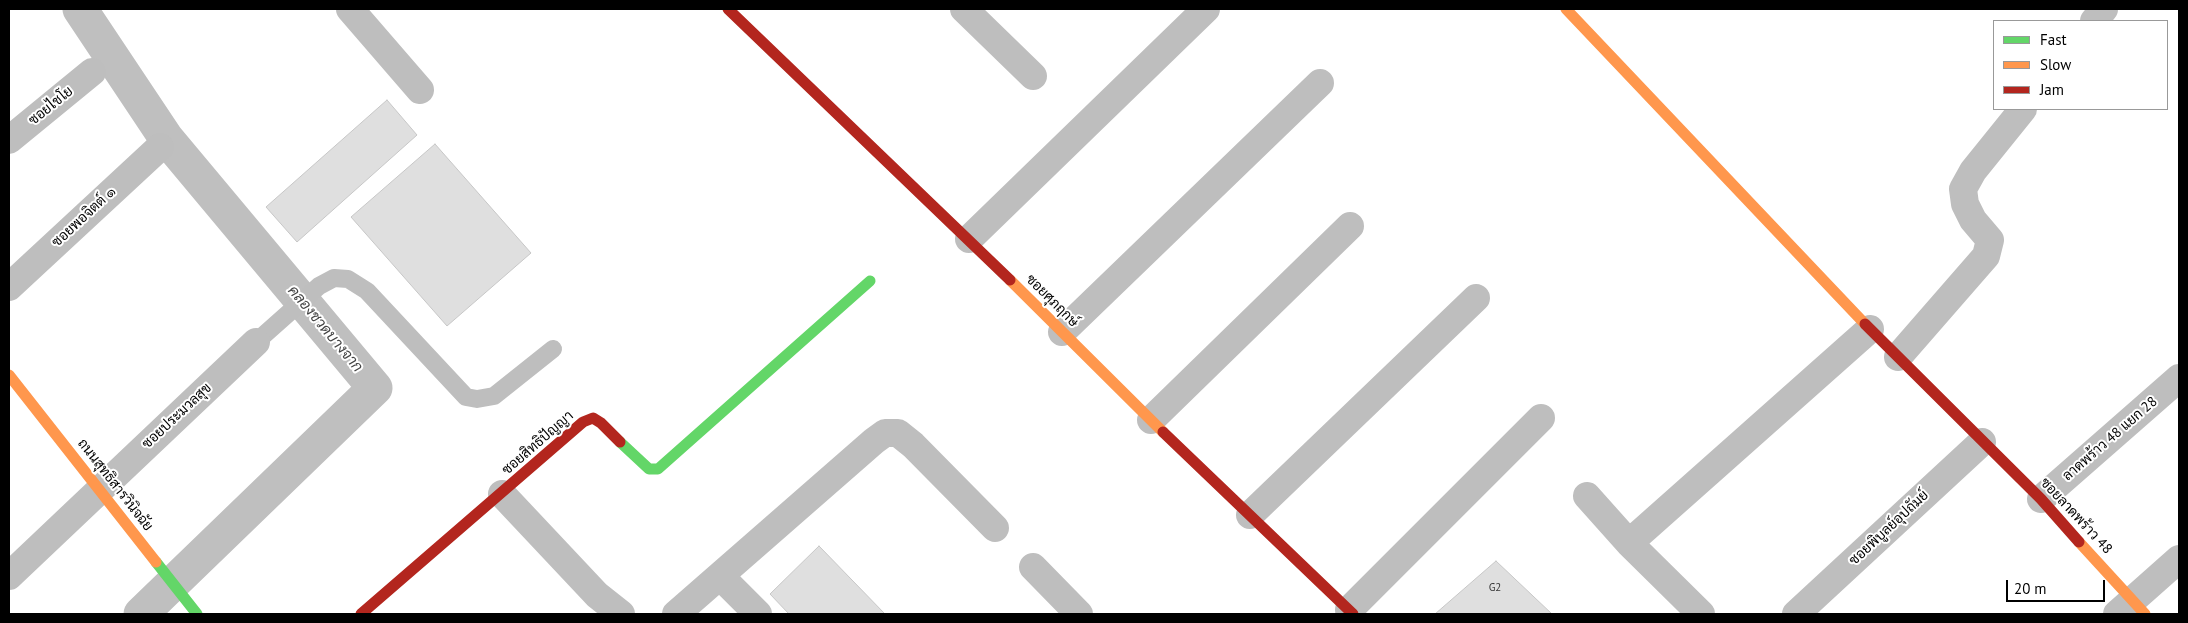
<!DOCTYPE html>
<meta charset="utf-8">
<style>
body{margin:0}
#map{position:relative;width:2188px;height:623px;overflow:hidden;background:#fff;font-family:"PT Sans",sans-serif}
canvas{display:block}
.frame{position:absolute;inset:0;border:10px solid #000;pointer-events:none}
.legend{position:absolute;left:1993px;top:20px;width:175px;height:90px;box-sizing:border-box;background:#fff;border:1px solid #999;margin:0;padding:6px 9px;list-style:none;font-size:15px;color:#000}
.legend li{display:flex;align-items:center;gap:10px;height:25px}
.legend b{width:25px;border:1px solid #999}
.scale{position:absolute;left:2006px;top:580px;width:99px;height:22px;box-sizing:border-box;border:2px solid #000;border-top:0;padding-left:6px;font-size:15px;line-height:18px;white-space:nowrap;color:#000;-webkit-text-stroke:4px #fff;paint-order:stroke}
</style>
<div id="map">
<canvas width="2188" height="623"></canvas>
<div class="frame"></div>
<ul class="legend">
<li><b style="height:6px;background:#63d668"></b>Fast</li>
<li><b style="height:6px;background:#ff974d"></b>Slow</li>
<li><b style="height:6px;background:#b3261e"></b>Jam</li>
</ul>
<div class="scale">20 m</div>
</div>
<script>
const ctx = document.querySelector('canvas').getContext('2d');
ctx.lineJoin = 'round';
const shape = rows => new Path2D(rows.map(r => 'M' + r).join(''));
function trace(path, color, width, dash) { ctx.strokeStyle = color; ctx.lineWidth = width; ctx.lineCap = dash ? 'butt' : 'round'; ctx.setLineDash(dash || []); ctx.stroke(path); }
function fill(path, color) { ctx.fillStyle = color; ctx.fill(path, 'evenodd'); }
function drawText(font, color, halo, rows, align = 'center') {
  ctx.font = font + ' "PT Sans",Sarabun,sans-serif'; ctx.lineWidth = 4; ctx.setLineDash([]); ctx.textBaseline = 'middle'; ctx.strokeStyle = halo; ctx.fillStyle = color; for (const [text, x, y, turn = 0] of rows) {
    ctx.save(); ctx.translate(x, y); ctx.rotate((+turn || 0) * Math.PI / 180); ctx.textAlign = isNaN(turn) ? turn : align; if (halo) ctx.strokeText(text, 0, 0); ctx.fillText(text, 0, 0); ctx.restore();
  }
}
const canal = shape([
 [80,9,166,138,375,388,141,614]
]);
const building = shape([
 [387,100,417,135,297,242,266,207,387,100],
 [435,144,531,253,447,326,351,217,435,144],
 [819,546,885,614,789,614,770,594,819,546],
 [1496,561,1552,614,1435,614,1496,561]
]);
const lane = shape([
 [256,342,319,286,334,278,348,279,367,291,466,397,477,399,494,396,553,349]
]);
const street = shape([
 [350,9,420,90],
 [964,9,1033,76],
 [2094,21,2104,9],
 [9,140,92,72],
 [969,239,1206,9],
 [9,287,160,147],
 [1062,332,1320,83],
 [1898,357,1986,256,1990,240,1973,220,1965,204,1963,189,1973,171,2023,109],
 [1151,420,1350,226],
 [502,494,597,595,621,614],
 [1587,496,1629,543,1701,614],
 [2041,499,2179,378],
 [1250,515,1476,298],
 [1629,543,1870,329],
 [1033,567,1079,614],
 [9,576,256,342],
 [720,576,758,614],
 [1349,610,1541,418],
 [676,614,874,441,885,433,898,433,913,445,995,528],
 [1796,614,1982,442],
 [2117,614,2179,559]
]);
const fast = shape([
 [620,442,649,469,658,469,870,281],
 [156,562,197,614]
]);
const slow = shape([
 [1566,9,1865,324],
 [1010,280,1163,432],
 [9,375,156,562],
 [2079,542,2145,614]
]);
const jam = shape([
 [728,9,1010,280],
 [1865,324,2041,499,2079,542],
 [1163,432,1353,614],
 [361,614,583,422,593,418,601,423,620,442]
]);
const numberNames = [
 ["G2",1495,588]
];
const streetNames = [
 ["ซอยไชโย",51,106,-39],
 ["ซอยพอจิตต์ ๑",84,217,-43],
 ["ซอยศุภฤกษ์",1052,301,45],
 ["ซอยประมวลสุข",177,416,-43],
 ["ลาดพร้าว 48 แยก 28",2110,439,-41],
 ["ซอยสิทธิปัญญา",538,443,-41],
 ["ถนนสุทธิสารวินิจฉัย",115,485,52],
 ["ซอยลาดพร้าว 48",2076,516,47],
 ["ซอยพิบูลย์อุปถัมย์",1889,528,-43]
];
const waterNames = [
 ["คลองชวดบางจาก",325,329,50]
];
trace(canal, '#bfbfbf', 35);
fill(building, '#dfdfdf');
trace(building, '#c7c7c7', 1);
trace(lane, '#bebebe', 18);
trace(street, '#bebebe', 28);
trace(fast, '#63d668', 11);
trace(slow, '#ff974d', 11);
trace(jam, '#b3261e', 11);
drawText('11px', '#383838', null, numberNames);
drawText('14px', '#000', '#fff', streetNames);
drawText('italic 15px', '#444', '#fff', waterNames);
</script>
